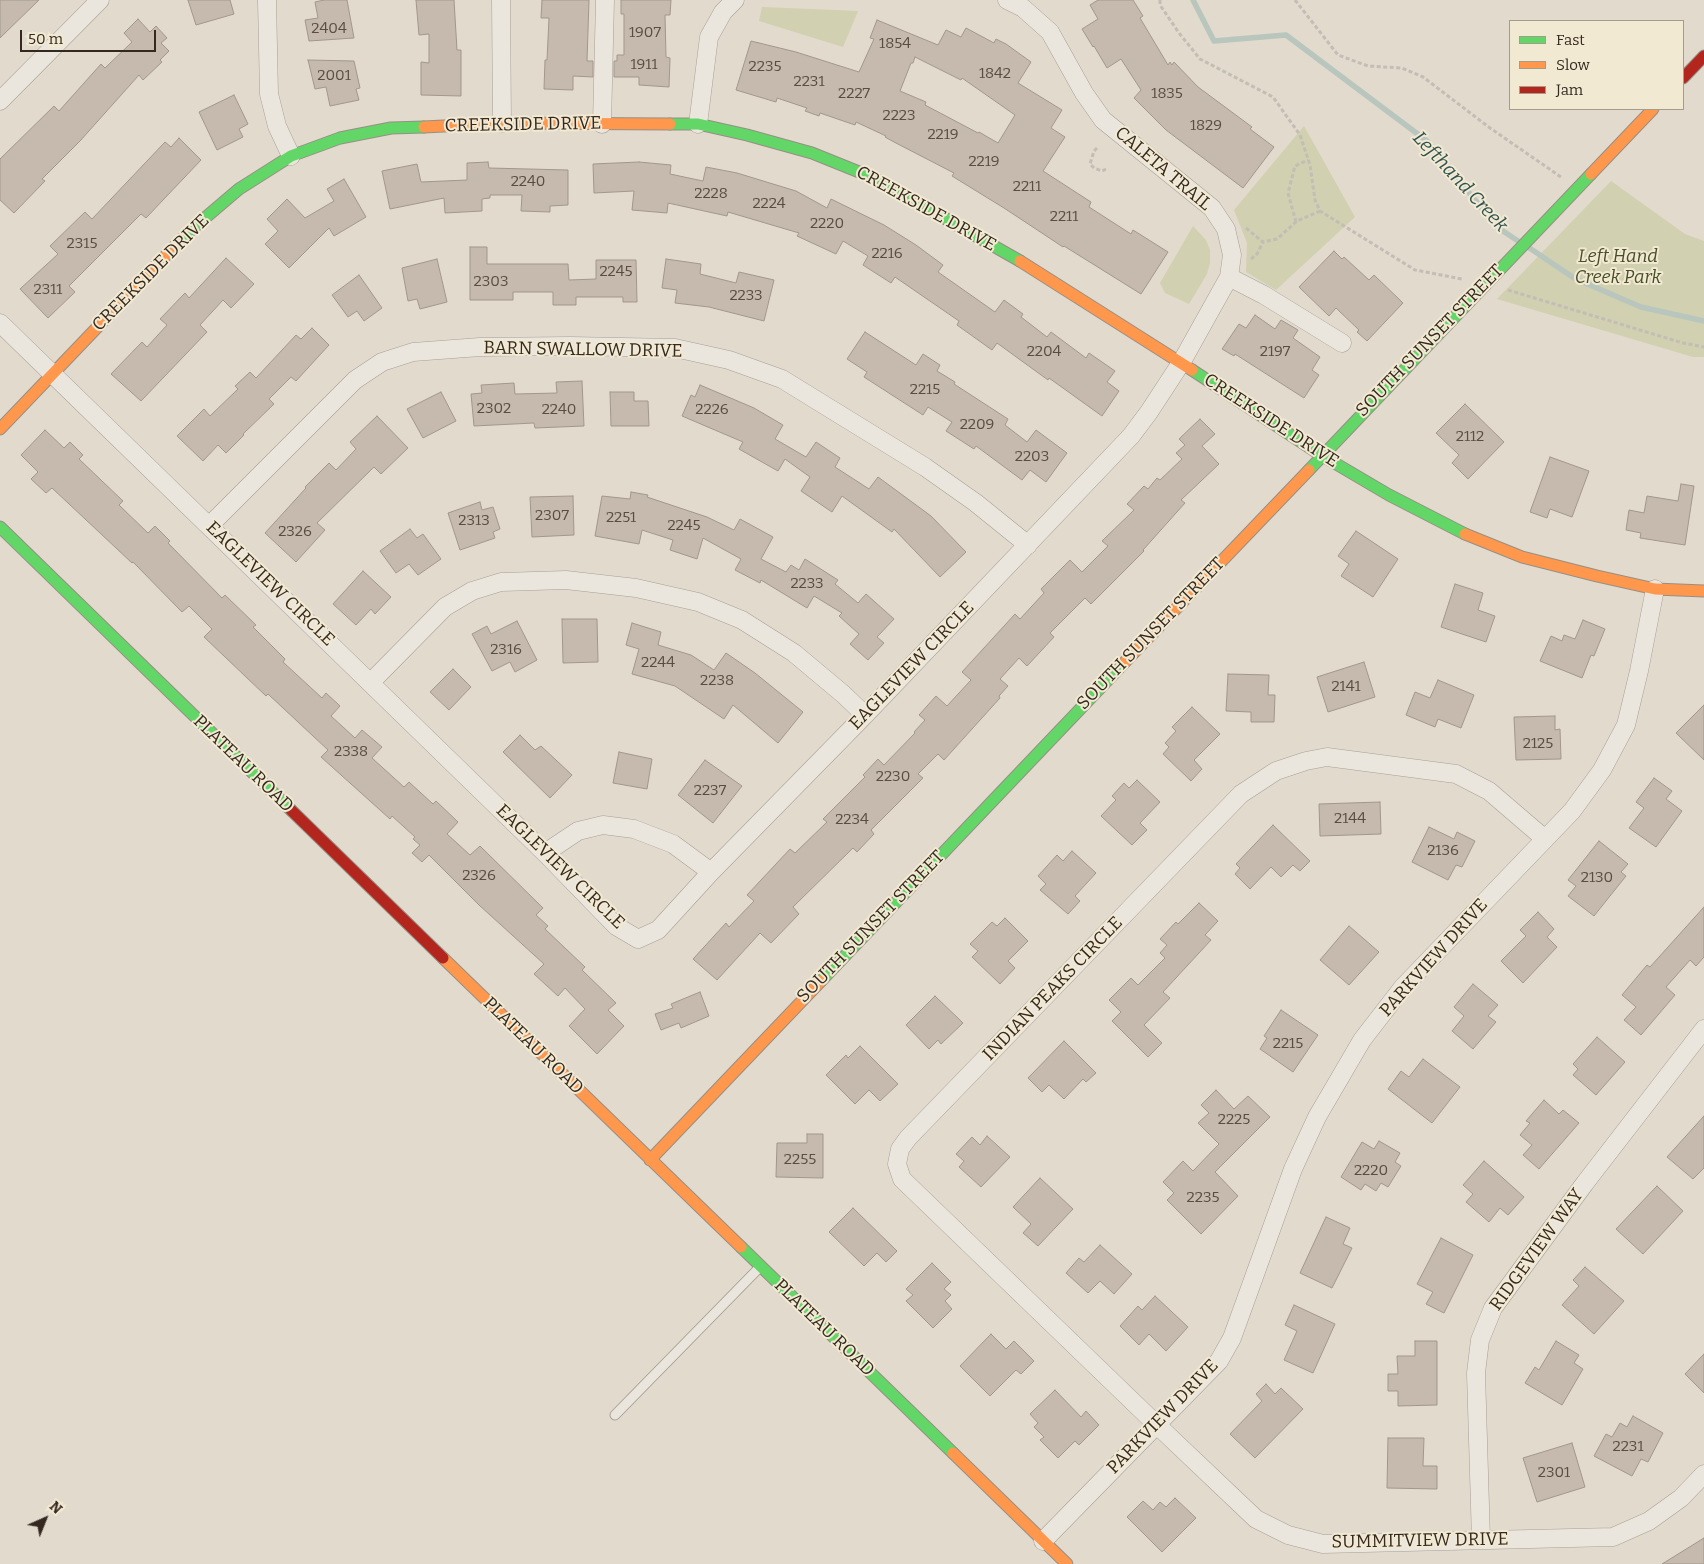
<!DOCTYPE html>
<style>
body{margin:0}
#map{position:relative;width:1704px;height:1564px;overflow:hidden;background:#e2dacc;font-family:Bitter,serif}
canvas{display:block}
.legend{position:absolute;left:1509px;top:20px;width:175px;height:90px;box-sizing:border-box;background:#f2e9d3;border:1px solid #a69c8b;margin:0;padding:6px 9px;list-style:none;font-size:15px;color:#35291f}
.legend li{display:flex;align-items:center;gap:10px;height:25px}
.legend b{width:25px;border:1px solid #a69c8b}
.north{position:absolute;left:20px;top:1494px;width:50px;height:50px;-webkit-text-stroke:4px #f2e9d3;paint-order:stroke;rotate:44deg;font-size:14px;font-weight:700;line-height:20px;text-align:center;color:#35291f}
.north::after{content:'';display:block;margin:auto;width:18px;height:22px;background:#35291f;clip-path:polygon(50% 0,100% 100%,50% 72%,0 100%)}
.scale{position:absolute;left:20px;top:30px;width:136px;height:22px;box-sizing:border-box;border:2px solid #35291f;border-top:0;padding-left:6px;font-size:15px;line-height:18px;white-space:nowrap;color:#35291f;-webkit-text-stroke:4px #f2e9d3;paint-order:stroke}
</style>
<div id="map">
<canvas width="1704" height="1564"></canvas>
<ul class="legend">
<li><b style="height:6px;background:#63d668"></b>Fast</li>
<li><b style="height:6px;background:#ff974d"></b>Slow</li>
<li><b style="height:6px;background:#b3261e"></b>Jam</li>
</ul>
<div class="north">N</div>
<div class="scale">50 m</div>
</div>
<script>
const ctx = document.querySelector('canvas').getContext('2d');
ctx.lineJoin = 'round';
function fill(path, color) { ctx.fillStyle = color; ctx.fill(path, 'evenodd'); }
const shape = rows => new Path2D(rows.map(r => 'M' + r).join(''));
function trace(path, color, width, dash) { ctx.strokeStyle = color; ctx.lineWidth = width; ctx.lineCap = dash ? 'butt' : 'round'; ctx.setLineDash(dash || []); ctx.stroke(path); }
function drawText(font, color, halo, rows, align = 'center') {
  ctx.font = font + ' Bitter,serif'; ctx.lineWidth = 4; ctx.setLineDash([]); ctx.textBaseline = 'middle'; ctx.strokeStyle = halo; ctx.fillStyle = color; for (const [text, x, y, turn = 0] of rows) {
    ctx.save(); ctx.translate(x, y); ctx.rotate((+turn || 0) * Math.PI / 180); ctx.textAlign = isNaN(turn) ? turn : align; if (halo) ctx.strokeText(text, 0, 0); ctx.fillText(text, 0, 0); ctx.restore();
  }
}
const green = shape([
 [762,7,858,11,843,47,759,21],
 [1304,126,1355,217,1276,290,1246,272,1247,243,1234,210],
 [1611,181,1685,234,1704,241,1704,357,1693,357,1497,299],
 [1193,226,1206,240,1210,250,1210,263,1207,274,1189,304,1165,293,1160,283]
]);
const stream = shape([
 [1193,0,1214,41,1286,35,1427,141,1497,227,1518,241],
 [1528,247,1574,278,1620,298,1641,307,1704,321]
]);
const building = shape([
 [0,0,39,0,0,38,0,0],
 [188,0,230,0,234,14,196,25,188,0],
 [324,0,347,0,354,38,309,41,305,20,318,18,315,2,324,0],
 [416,0,454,0,457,50,461,50,461,96,421,95,421,62,429,63,429,34,419,35,416,0],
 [542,0,589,0,587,61,593,61,593,77,573,76,573,90,544,89,545,60,547,60,549,18,541,18,542,0],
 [621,0,671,0,670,15,665,15,666,57,670,58,669,87,639,85,639,77,614,77,614,61,617,61,617,55,624,55,624,14,621,14,621,0],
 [1098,0,1133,0,1143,16,1140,18,1168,65,1170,62,1172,65,1174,62,1198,87,1252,127,1250,129,1274,147,1243,188,1166,130,1134,98,1141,90,1121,59,1107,68,1094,46,1093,47,1082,29,1098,19,1090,5,1098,0],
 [138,19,150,32,156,26,167,38,161,43,169,51,160,60,162,62,143,80,139,75,80,141,42,179,45,181,14,213,0,200,0,159,54,106,59,111,101,64,105,68,132,42,124,33,138,19],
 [877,20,938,45,946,30,961,37,966,28,994,43,996,39,1006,44,1031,62,1018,83,1062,110,1051,128,1065,137,1043,171,1091,202,1089,207,1131,234,1133,230,1168,252,1141,294,1064,246,1063,247,1004,208,952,176,954,173,894,142,885,137,886,136,856,122,855,125,820,113,819,116,805,111,807,108,777,98,776,102,736,90,751,41,796,52,859,72,874,39,870,38,877,20],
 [915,57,961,80,962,78,1015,115,998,143,979,132,978,133,925,105,926,102,900,91,911,63,913,63,915,57],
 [308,60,354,61,360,88,356,89,359,100,330,106,326,87,315,89,308,60],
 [234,95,248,124,239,129,243,137,217,150,199,112,234,95],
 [179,138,201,160,146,218,141,214,69,286,75,292,48,318,20,289,58,254,50,246,85,212,92,219,165,142,171,147,179,138],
 [488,162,489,168,568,170,568,205,550,206,550,212,521,211,522,195,490,195,490,198,482,199,482,211,445,213,444,198,390,209,382,171,417,164,421,182,467,180,467,163,488,162],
 [639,162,671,165,670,174,703,181,706,167,737,173,796,191,827,208,831,199,884,225,916,245,943,265,938,272,995,312,1004,300,1023,314,1021,317,1047,337,1051,332,1086,358,1089,353,1115,371,1107,382,1119,391,1102,416,1049,378,1048,380,997,343,992,350,957,325,959,321,895,277,891,283,863,265,868,256,843,241,836,254,797,236,799,233,728,212,727,216,668,203,667,213,632,210,634,191,594,193,593,164,639,162],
 [344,179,366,217,334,236,329,228,289,268,265,244,278,231,267,219,287,199,305,218,334,201,327,189,344,179],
 [470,247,487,247,487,264,568,264,569,280,596,279,596,260,636,260,637,302,623,302,623,297,576,297,576,305,553,305,553,292,513,292,513,300,470,300,470,247],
 [1334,251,1342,259,1344,257,1369,280,1374,275,1403,303,1367,341,1357,332,1359,330,1336,308,1329,316,1299,287,1334,251],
 [226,258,254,284,231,308,223,300,200,325,207,332,141,401,111,374,142,342,147,347,167,325,160,319,185,293,189,298,226,258],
 [437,259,447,302,420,309,417,299,408,301,402,268,437,259],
 [666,259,701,264,700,274,736,283,739,272,774,280,764,321,709,307,675,303,677,290,662,288,666,259],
 [359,275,382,308,364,321,357,311,348,317,332,295,359,275],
 [1255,315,1275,329,1281,320,1298,330,1293,338,1320,357,1312,370,1319,375,1304,398,1235,354,1234,356,1222,349,1239,324,1246,328,1255,315],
 [312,328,329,345,296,381,291,377,269,399,274,404,243,434,244,435,226,453,218,445,203,461,177,436,204,409,210,416,238,389,235,386,250,372,256,378,296,335,301,339,312,328],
 [865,332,916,365,923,354,940,365,937,371,955,382,954,384,1008,419,1005,425,1027,442,1036,430,1067,453,1046,482,1030,470,1022,480,976,446,974,449,946,431,952,422,928,407,923,415,864,377,867,372,847,359,865,332],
 [582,381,584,426,535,428,534,423,474,426,471,394,482,393,481,385,514,383,515,394,557,393,556,382,582,381],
 [700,385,754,408,783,425,775,439,806,457,816,442,840,458,835,467,869,489,878,477,931,516,966,552,940,577,894,529,892,532,842,496,832,512,801,491,810,477,785,459,778,471,739,449,743,442,682,416,691,395,695,397,700,385],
 [441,392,456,421,423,438,407,409,441,392],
 [610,392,634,392,634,401,648,401,649,426,611,426,610,392],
 [1465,404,1504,442,1468,479,1452,463,1459,455,1436,433,1465,404],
 [377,416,408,448,381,474,374,467,317,523,325,530,296,562,265,533,306,488,305,487,329,463,336,470,356,449,350,442,377,416],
 [1200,419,1215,434,1202,446,1219,464,1181,500,1185,503,1143,550,1144,551,1091,604,1085,598,1050,633,1054,637,1027,666,1019,658,1000,679,1008,686,999,696,1000,698,944,760,938,754,918,774,923,778,871,830,874,834,857,852,853,848,793,907,799,914,771,943,760,933,717,980,693,959,726,923,729,927,754,901,747,895,790,849,795,853,827,822,823,819,865,777,863,775,878,759,884,765,915,733,914,732,925,720,919,715,936,696,947,706,971,680,962,672,1015,614,1020,619,1044,593,1041,589,1070,560,1082,572,1108,546,1102,541,1134,510,1127,504,1144,486,1148,489,1157,478,1160,480,1182,459,1176,453,1185,445,1179,439,1200,419],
 [45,430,64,448,70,442,83,455,79,459,123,501,119,505,148,533,155,526,170,541,168,543,222,598,225,595,256,625,253,627,285,659,283,662,322,698,326,693,340,706,331,716,355,738,362,730,382,747,372,758,404,787,409,782,433,804,436,801,458,822,447,834,470,855,480,846,543,908,536,915,548,926,545,929,585,967,582,970,616,1003,608,1010,624,1026,597,1054,569,1026,585,1009,565,988,558,996,534,974,544,964,479,905,429,855,422,862,412,853,420,845,413,839,415,837,392,816,390,819,321,757,328,750,268,694,266,696,204,637,212,629,189,606,182,612,133,562,132,563,52,488,46,493,31,479,38,472,21,455,45,430],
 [1550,457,1589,471,1572,517,1550,509,1547,518,1530,512,1550,457],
 [1681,484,1694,486,1685,545,1640,538,1641,533,1626,530,1629,510,1644,513,1647,496,1678,501,1681,484],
 [631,492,648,495,647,497,707,517,734,530,740,519,773,537,761,559,786,572,791,565,799,570,805,559,838,580,835,584,858,603,866,594,894,619,877,637,884,643,868,660,850,644,859,634,839,616,842,613,814,596,807,608,761,580,760,583,735,570,741,559,703,538,697,559,670,550,673,540,642,530,639,544,595,536,602,496,630,499,631,492],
 [573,496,574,535,532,537,530,497,573,496],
 [480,502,482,510,493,507,500,529,493,532,495,538,460,550,448,513,480,502],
 [410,529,417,538,423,534,441,559,418,575,409,564,396,573,380,551,410,529],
 [1356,531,1398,559,1373,597,1341,576,1349,564,1338,556,1356,531],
 [363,571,391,597,375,614,371,609,356,625,333,604,363,571],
 [1455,584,1483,593,1478,610,1495,616,1486,642,1441,627,1455,584],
 [562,619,597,619,598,662,563,663,562,619],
 [1583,620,1605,629,1594,656,1591,655,1582,678,1540,661,1551,636,1562,641,1564,635,1575,639,1583,620],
 [517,621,537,660,515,672,510,662,492,671,472,634,487,626,491,634,517,621],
 [632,623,661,632,658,645,691,655,714,670,726,653,755,673,803,712,778,743,733,705,724,719,675,686,632,674,639,649,626,645,632,623],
 [1364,662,1375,697,1328,712,1317,677,1364,662],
 [453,669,471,687,449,710,430,692,453,669],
 [1228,674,1269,675,1268,695,1275,695,1274,722,1251,722,1251,712,1226,711,1228,674],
 [1438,680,1474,695,1461,728,1438,719,1435,727,1406,715,1415,692,1430,698,1438,680],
 [1704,705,1704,760,1676,733,1704,705],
 [1192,707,1220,734,1194,760,1202,769,1191,781,1163,754,1169,747,1165,743,1176,731,1172,727,1192,707],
 [1555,716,1555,730,1560,729,1561,759,1516,760,1514,717,1555,716],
 [520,735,535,750,541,746,572,775,550,798,503,752,520,735],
 [619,752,652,759,647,789,613,783,619,752],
 [705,760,742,786,713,823,678,795,705,760],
 [1654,778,1672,791,1666,799,1682,811,1656,847,1629,828,1644,808,1636,802,1654,778],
 [1137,780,1160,802,1140,823,1147,830,1132,845,1101,816,1116,800,1112,796,1124,783,1129,788,1137,780],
 [1380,802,1381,834,1320,836,1319,804,1380,802],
 [1273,825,1310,861,1300,871,1293,865,1281,877,1271,867,1250,889,1235,874,1240,868,1236,864,1273,825],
 [1429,827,1454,839,1457,832,1475,841,1462,867,1456,865,1448,880,1412,862,1429,827],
 [1599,841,1628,864,1621,872,1626,876,1594,916,1568,896,1576,886,1568,880,1599,841],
 [1072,851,1096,873,1075,896,1080,901,1068,914,1040,890,1046,884,1038,876,1057,855,1063,861,1072,851],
 [1199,903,1218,921,1205,935,1211,940,1163,992,1170,998,1144,1025,1162,1043,1148,1057,1112,1021,1121,1012,1109,1000,1131,978,1138,985,1165,958,1160,953,1167,945,1160,939,1176,922,1178,924,1199,903],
 [1704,907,1704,957,1696,966,1690,960,1666,987,1675,995,1641,1035,1624,1020,1636,1007,1622,995,1647,965,1650,967,1704,907],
 [1538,912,1554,929,1547,937,1557,947,1523,983,1501,961,1526,936,1520,930,1538,912],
 [1005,918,1028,941,1008,961,1015,968,1000,984,972,957,978,951,970,944,992,922,997,926,1005,918],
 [1349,926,1379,952,1349,985,1320,960,1349,926],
 [1473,984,1498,1005,1488,1016,1496,1022,1473,1049,1452,1031,1464,1016,1454,1007,1473,984],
 [700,992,709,1016,681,1028,679,1023,661,1030,655,1014,673,1008,671,1004,700,992],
 [935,996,963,1023,941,1044,938,1040,929,1049,906,1025,935,996],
 [1281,1010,1318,1035,1293,1072,1260,1049,1267,1038,1264,1036,1281,1010],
 [1597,1037,1625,1062,1596,1095,1573,1075,1578,1069,1573,1064,1597,1037],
 [1064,1041,1096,1073,1086,1082,1083,1079,1064,1099,1049,1085,1042,1092,1028,1078,1064,1041],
 [860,1046,898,1084,880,1101,869,1090,855,1104,826,1075,846,1055,848,1058,860,1046],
 [1423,1059,1460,1087,1432,1123,1388,1089,1401,1071,1409,1077,1423,1059],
 [1216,1090,1234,1109,1248,1096,1270,1117,1215,1172,1238,1196,1201,1234,1167,1200,1174,1193,1163,1182,1183,1161,1193,1171,1219,1144,1198,1123,1209,1113,1201,1105,1216,1090],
 [1544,1100,1559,1114,1563,1110,1579,1123,1539,1169,1523,1155,1532,1145,1520,1135,1530,1123,1526,1121,1544,1100],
 [1704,1116,1704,1168,1693,1179,1667,1157,1704,1116],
 [807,1134,823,1134,823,1178,776,1177,777,1143,807,1143,807,1134],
 [987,1136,1010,1157,981,1187,959,1167,964,1161,956,1154,972,1137,980,1145,987,1136],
 [1379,1141,1400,1153,1395,1162,1401,1166,1388,1187,1381,1183,1376,1191,1365,1184,1361,1190,1341,1177,1362,1142,1374,1149,1379,1141],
 [1484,1161,1524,1197,1508,1215,1500,1208,1489,1222,1466,1202,1473,1194,1463,1185,1484,1161],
 [1040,1178,1073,1209,1038,1246,1023,1233,1031,1224,1013,1207,1040,1178],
 [1657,1186,1683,1211,1643,1254,1616,1229,1657,1186],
 [853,1208,897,1251,886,1262,877,1253,864,1266,829,1232,853,1208],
 [1326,1217,1350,1228,1343,1244,1352,1248,1332,1288,1300,1273,1326,1217],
 [1441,1238,1473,1255,1444,1313,1426,1304,1433,1292,1417,1284,1441,1238],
 [1100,1245,1132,1274,1114,1294,1100,1281,1088,1293,1066,1273,1079,1258,1084,1262,1100,1245],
 [932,1263,951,1282,944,1289,951,1295,945,1301,952,1309,933,1328,906,1301,913,1295,906,1289,932,1263],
 [1585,1267,1624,1301,1594,1334,1562,1305,1579,1286,1573,1280,1585,1267],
 [1155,1296,1188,1327,1166,1351,1149,1334,1139,1345,1120,1326,1138,1306,1142,1310,1155,1296],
 [1294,1305,1335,1324,1313,1373,1284,1360,1297,1331,1285,1325,1294,1305],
 [991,1334,1006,1349,1014,1341,1034,1361,1021,1374,1016,1370,990,1396,960,1366,991,1334],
 [1415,1341,1437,1341,1437,1405,1398,1406,1398,1391,1388,1391,1388,1374,1398,1374,1397,1356,1415,1356,1415,1341],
 [1556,1341,1579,1355,1574,1363,1583,1369,1562,1405,1525,1383,1535,1367,1539,1370,1556,1341],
 [1704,1354,1704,1393,1685,1374,1704,1354],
 [1266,1384,1275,1394,1281,1388,1303,1409,1255,1458,1230,1434,1262,1401,1256,1394,1266,1384],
 [1055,1390,1081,1417,1086,1411,1099,1425,1079,1445,1075,1441,1058,1458,1040,1440,1044,1437,1034,1427,1038,1423,1030,1414,1055,1390],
 [1633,1416,1663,1433,1648,1462,1641,1459,1632,1476,1594,1456,1606,1434,1612,1437,1620,1423,1627,1427,1633,1416],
 [1388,1438,1424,1438,1423,1466,1437,1466,1437,1489,1387,1488,1388,1438],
 [1572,1443,1585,1487,1537,1502,1523,1458,1572,1443],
 [1175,1498,1196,1518,1162,1552,1127,1517,1143,1501,1153,1510,1160,1502,1166,1507,1175,1498],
 [1704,1538,1704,1564,1662,1564,1704,1538]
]);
const path = shape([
 [1160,0,1160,5,1179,33,1200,59,1273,97,1300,135,1310,165,1315,200,1320,211,1415,270,1462,279],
 [1295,0,1338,55,1368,66,1402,68,1423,77,1490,128,1561,177],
 [1097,148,1094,151,1090,164,1094,168,1102,171,1108,168],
 [1296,222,1288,193,1295,166,1308,160],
 [1246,228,1263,242,1277,239,1297,221,1320,211],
 [1251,259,1257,254,1263,242],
 [1508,290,1683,343,1704,347]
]);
const lane = shape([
 [615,1415,760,1267]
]);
const street = shape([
 [267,0,269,94,277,126,291,156],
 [501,0,502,123],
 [0,101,100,0],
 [602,124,605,0],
 [698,124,709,37,723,12,735,0],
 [1229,277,1264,295,1342,343],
 [0,323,545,853,616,926,638,939,658,930,711,872,865,715,1131,436,1149,412,1181,363,1229,277,1232,255,1226,229,1212,208,1103,120,1084,93,1050,32,1023,8,1007,0],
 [210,525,355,380,382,362,413,352,480,347,570,346,675,348,729,360,782,379,925,467,976,503,1028,545],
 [371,682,445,607,472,591,501,582,566,580,636,588,698,602,742,620,794,653,843,694,865,715],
 [1545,839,1489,791,1456,774,1327,757,1306,761,1276,771,1241,794,908,1138,900,1149,897,1164,902,1179,1157,1425,1256,1519,1288,1535,1323,1544,1613,1537,1649,1521,1681,1498,1704,1474],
 [545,853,578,831,603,825,634,829,673,844,711,872],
 [1481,1540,1476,1373,1480,1340,1493,1308,1585,1183,1704,1029],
 [1043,1541,1219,1361,1232,1338,1293,1169,1317,1117,1362,1040,1403,987,1572,811,1602,770,1626,725,1639,671,1655,589]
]);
const fast = shape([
 [670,124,698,124,747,135,812,153,874,178,1020,261],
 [176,245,192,229,239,189,291,156,340,138,391,128,424,127],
 [1192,370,1321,455,1389,495,1465,534],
 [1309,470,1591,174],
 [0,527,291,810],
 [821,981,1124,663],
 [741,1247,953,1453]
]);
const slow = shape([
 [424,127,502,123,670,124],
 [1591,174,1653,109],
 [1020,261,1192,370],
 [0,429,176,245],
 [1465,534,1522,557,1597,576,1655,589,1704,591],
 [1124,663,1309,470],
 [443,958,741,1247],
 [650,1160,821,981],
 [953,1453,1067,1564]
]);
const jam = shape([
 [1683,78,1704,56],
 [291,810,443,958]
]);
const numberNames = [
 ["2404",329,29],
 ["1907",645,33],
 ["1854",895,44],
 ["1911",644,65],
 ["2235",765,67],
 ["1842",995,74],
 ["2001",334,76],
 ["2231",809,82],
 ["2227",854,94],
 ["1835",1167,94],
 ["2223",899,116],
 ["1829",1206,126],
 ["2219",943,135],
 ["2219",984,162],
 ["2240",528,182],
 ["2211",1027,187],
 ["2228",711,194],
 ["2224",769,204],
 ["2211",1064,217],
 ["2220",827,224],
 ["2315",82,244],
 ["2216",887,254],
 ["2245",616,272],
 ["2303",491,282],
 ["2311",48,290],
 ["2233",746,296],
 ["2204",1044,352],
 ["2197",1275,352],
 ["2215",925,390],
 ["2302",494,409],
 ["2240",559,410],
 ["2226",712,410],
 ["2209",977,425],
 ["2112",1470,437],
 ["2203",1032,457],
 ["2307",552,516],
 ["2251",621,518],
 ["2313",474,521],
 ["2245",684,526],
 ["2326",295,532],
 ["2233",807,584],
 ["2316",506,650],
 ["2244",658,663],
 ["2238",717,681],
 ["2141",1346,687],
 ["2125",1538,744],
 ["2338",351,752],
 ["2230",893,777],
 ["2237",710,791],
 ["2144",1350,819],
 ["2234",852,820],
 ["2136",1443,851],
 ["2326",479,876],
 ["2130",1597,878],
 ["2215",1288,1044],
 ["2225",1234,1120],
 ["2255",800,1160],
 ["2220",1371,1171],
 ["2235",1203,1198],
 ["2231",1628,1447],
 ["2301",1554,1473]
];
const streetNames = [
 ["CREEKSIDE DRIVE",523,125,-1],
 ["CALETA TRAIL",1163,169,40],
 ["CREEKSIDE DRIVE",926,209,29],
 ["CREEKSIDE DRIVE",151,273,-45],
 ["SOUTH SUNSET STREET",1430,341,-46],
 ["BARN SWALLOW DRIVE",583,350,1],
 ["CREEKSIDE DRIVE",1271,421,33],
 ["EAGLEVIEW CIRCLE",270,584,44],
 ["SOUTH SUNSET STREET",1151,634,-46],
 ["EAGLEVIEW CIRCLE",912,666,-46],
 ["PLATEAU ROAD",243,764,44],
 ["EAGLEVIEW CIRCLE",560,867,44],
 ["SOUTH SUNSET STREET",871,927,-46],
 ["PARKVIEW DRIVE",1434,958,-48],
 ["INDIAN PEAKS CIRCLE",1053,989,-46],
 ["PLATEAU ROAD",533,1046,44],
 ["RIDGEVIEW WAY",1537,1250,-54],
 ["PLATEAU ROAD",824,1328,44],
 ["PARKVIEW DRIVE",1163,1417,-46],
 ["SUMMITVIEW DRIVE",1420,1541,-1]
];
const parkNames = [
 ["Left Hand",1618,257],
 ["Creek Park",1618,278]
];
const waterNames = [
 ["Lefthand Creek",1460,182,47]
];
fill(green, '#d1d0b0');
trace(stream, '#b8c6bd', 5.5);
fill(building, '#c5baad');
trace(building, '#a2978c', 1);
trace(lane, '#a7a096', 11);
trace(street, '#a7a096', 19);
trace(fast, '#978f85', 13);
trace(slow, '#978f85', 13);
trace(jam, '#978f85', 13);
trace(path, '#c3bdb5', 3, [4, 2.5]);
trace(lane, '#eae6de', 9);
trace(street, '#eae6de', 18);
trace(fast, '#63d668', 11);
trace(slow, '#ff974d', 11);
trace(jam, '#b3261e', 11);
drawText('15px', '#594d42', null, numberNames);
drawText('18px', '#35291f', '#f2e9d3', streetNames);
drawText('italic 18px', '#464f27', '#f2e9d3', parkNames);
drawText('italic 19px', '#2f5350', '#f2e9d3', waterNames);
</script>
